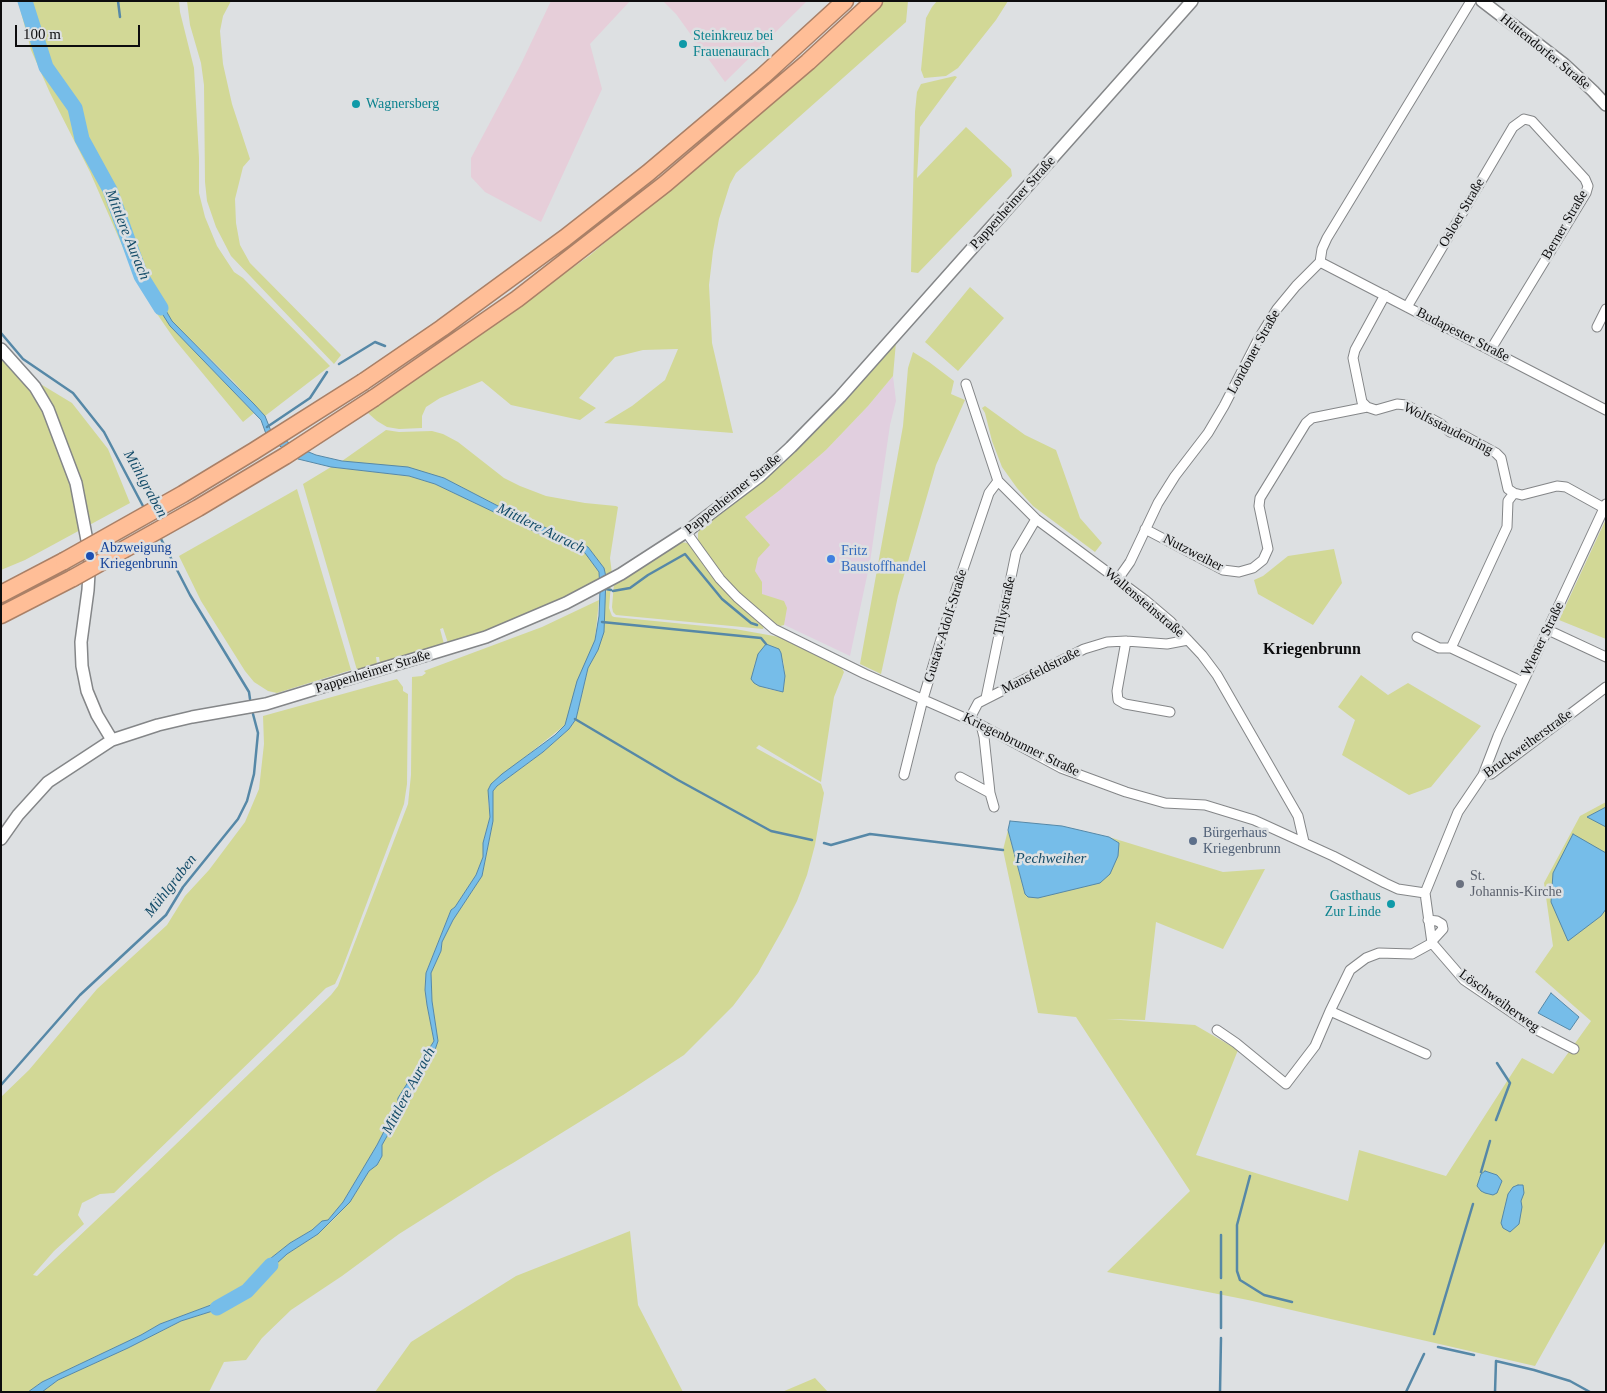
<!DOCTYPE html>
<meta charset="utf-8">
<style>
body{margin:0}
#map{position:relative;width:1607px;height:1393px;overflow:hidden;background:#dde0e2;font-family:Georgia,serif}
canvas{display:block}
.frame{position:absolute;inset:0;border:2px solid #0d0d0e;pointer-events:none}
.scale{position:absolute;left:15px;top:25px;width:125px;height:22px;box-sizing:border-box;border:2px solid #0d0d0e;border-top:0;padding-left:6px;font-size:15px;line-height:18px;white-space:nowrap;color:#0d0d0e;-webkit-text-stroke:4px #dde0e2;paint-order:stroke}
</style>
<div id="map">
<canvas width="1607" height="1393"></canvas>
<div class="frame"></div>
<div class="scale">100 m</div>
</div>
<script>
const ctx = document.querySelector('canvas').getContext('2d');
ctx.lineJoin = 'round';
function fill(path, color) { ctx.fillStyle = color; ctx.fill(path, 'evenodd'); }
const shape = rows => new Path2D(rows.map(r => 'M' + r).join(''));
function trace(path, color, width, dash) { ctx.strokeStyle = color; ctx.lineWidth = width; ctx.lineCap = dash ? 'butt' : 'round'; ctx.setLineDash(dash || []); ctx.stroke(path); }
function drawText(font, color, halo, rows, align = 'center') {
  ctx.font = font + ' Georgia,serif'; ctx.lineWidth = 5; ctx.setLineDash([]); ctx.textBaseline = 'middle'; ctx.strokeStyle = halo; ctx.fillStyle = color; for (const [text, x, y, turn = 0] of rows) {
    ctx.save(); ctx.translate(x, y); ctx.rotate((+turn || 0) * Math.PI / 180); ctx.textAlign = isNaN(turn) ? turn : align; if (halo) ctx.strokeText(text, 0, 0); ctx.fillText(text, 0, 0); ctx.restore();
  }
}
const commercial = shape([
 [893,376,896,401,890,425,870,562,850,656,772,619,740,582,745,517,780,490,826,450,868,406]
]);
const industrial = shape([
 [551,1,630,1,590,44,602,89,541,222,485,192,471,177,471,158,520,66],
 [663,1,807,1,725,82,676,14]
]);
const green = shape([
 [18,1,179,1,180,12,194,68,199,158,199,193,205,217,217,246,234,272,243,278,330,366,265,416,234,382,172,321,154,290,170,326,254,413,243,422,175,340,155,311,138,282,90,172,50,93,31,50],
 [187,1,231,1,223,16,220,31,223,64,232,104,250,159,243,167,235,199,236,223,240,245,250,263,341,355,334,364,231,256,216,227,207,201,205,182,204,85,201,63,190,25],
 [882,1,908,1,906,22,736,173,730,184,719,219,713,251,709,285,712,343,733,433,604,423,632,406,665,380,678,349,643,350,615,357,579,398,596,408,580,420,511,405,482,381,440,398,426,407,422,416,422,428,399,429,387,427,377,421,368,413,589,256,751,120],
 [937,1,1008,1,996,20,958,68,946,76,924,78,921,70,926,18,932,7],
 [955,76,957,77,920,127,917,178,966,127,1011,169,1012,176,918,273,911,272,915,112,917,92,921,84],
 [970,287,1004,318,958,371,925,342],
 [896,342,893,376,868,406,826,450,780,490,745,517,770,545,758,558,755,571,762,582,762,594,784,601,787,608,784,625,780,626,767,619,730,585,704,550,698,540,698,533,701,527],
 [913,352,929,362,954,381,951,394,965,400,936,465,898,596,881,674,860,664,903,426,908,368],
 [1,353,14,368,72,403,108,449,130,503,25,560,1,570],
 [985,406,1025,435,1056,450,1080,518,1102,543,1095,552,1033,506,1017,488,1002,467,992,441,985,413,982,408],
 [386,430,399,432,432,431,443,434,458,442,504,478,520,486,546,496,585,503,616,506,618,507,610,558,612,574,606,577,604,568,588,547,500,507,444,478,342,461],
 [331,467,409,476,435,484,540,534,586,553,599,572,600,580,531,614,452,644,448,643,443,628,440,629,444,644,384,665,380,663,379,657,376,657,377,664,375,668,357,670,303,484],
 [297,489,351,670,277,693,268,691,254,682,245,671,201,601,179,556],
 [1606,519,1606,639,1559,620],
 [681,542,687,543,694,547,734,601,762,623,764,626,763,629,616,615,613,612,612,607,614,583],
 [1334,549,1342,583,1313,625,1258,594,1254,580,1263,576,1288,556],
 [611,584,609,608,612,616,614,617,735,629,785,638,839,664,844,672,834,697,821,782,759,745,756,748,821,784,824,793,815,845,807,875,797,901,784,927,758,973,733,1006,684,1055,623,1095,513,1163,494,1174,399,1234,342,1276,291,1310,262,1338,246,1360,224,1362,209,1392,42,1392,58,1380,128,1348,181,1321,219,1309,247,1290,256,1280,264,1275,287,1254,318,1234,334,1219,350,1202,369,1171,377,1165,382,1156,382,1145,403,1108,403,1101,419,1077,438,1041,432,1001,431,973,441,951,442,942,453,920,482,876,493,821,493,791,497,786,543,752,569,729,576,719,588,668,598,650,607,587],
 [783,660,785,676,783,692,768,689,754,683,755,662],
 [599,600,595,640,565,725,491,784,488,799,490,817,483,843,483,857,476,875,455,907,451,910,426,973,425,990,427,1005,434,1041,398,1098,397,1106,377,1145,343,1202,328,1220,322,1221,312,1230,290,1243,266,1262,243,1287,219,1302,160,1324,141,1335,42,1382,28,1392,1,1392,1,1097,29,1070,97,989,167,925,185,896,209,870,245,822,259,789,264,744,263,716,397,679,403,687,403,691,408,694,407,784,404,804,342,969,335,984,326,988,114,1193,100,1194,82,1203,78,1215,84,1224,54,1251,33,1275,37,1276,146,1173,331,995,338,986,408,804,411,775,412,677,422,676,426,673,424,671,542,627],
 [1361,675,1388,695,1408,683,1481,726,1431,787,1409,795,1342,755,1355,720,1338,707],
 [1606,802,1606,1240,1535,1366,1248,1300,1107,1272,1190,1191,1076,1017,1038,1013,1003,850,1008,830,1025,894,1119,844,1109,837,1223,872,1265,869,1223,949,1156,922,1145,1020,1106,1019,1195,1025,1238,1050,1196,1155,1348,1201,1359,1150,1446,1176,1522,1058,1553,1074,1591,1021,1535,972,1553,946,1544,883,1580,816],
 [630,1231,638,1305,683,1392,375,1392,411,1342,516,1276],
 [815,1378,828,1392,782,1392]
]);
const water = shape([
 [154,290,172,321,254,404,265,416,271,431,294,446,316,455,342,461,408,467,444,478,500,507,588,547,604,568,606,577,604,632,598,650,588,668,576,719,569,729,543,752,497,786,493,791,493,821,482,876,453,920,442,942,441,951,431,973,432,1001,438,1041,435,1050,403,1101,403,1108,382,1145,382,1156,377,1165,369,1171,350,1202,318,1234,287,1254,264,1275,256,1280,247,1290,219,1309,181,1321,128,1348,58,1380,42,1392,28,1392,42,1382,141,1335,160,1324,219,1302,243,1287,266,1262,290,1243,312,1230,322,1221,328,1220,343,1202,377,1145,397,1106,398,1098,434,1041,427,1005,425,990,426,973,451,910,455,907,476,875,483,857,483,843,490,817,488,790,491,784,502,774,555,735,565,725,577,681,595,640,599,616,600,590,599,572,585,553,540,534,435,484,409,476,331,467,298,459,277,444,266,434,261,420,170,326,149,293,154,290],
 [766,644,779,649,781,653,785,676,783,692,759,686,754,683,751,679,758,654,766,644],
 [1606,807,1606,827,1587,817,1606,807],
 [1010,821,1062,826,1109,837,1119,843,1118,856,1110,874,1100,883,1038,898,1028,897,1025,894,1008,830,1010,821],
 [1573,834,1606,853,1606,909,1601,916,1568,941,1551,902,1553,873,1573,834],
 [1551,993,1579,1017,1570,1030,1538,1013,1551,993],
 [1485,1171,1497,1175,1502,1181,1497,1193,1493,1195,1485,1193,1481,1191,1477,1186,1481,1174,1485,1171],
 [1518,1185,1523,1185,1524,1193,1521,1201,1522,1207,1519,1224,1510,1232,1503,1228,1501,1223,1508,1194,1513,1187,1518,1185]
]);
const stream = shape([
 [118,1,120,17],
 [1,333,23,359,73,393,104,432,144,508],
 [339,364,375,342,385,346],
 [267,427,310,398,327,372],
 [160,537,190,595,249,692,250,699],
 [606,589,611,590],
 [613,591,630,588,648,575,685,554,722,599,751,623,757,625],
 [602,622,761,638,766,644],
 [575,719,678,780,771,831,812,840],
 [824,843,831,845,870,834,1003,850],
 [1,1085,80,995,166,915,183,887,238,819,247,801,254,774,258,733,253,714],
 [1496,1120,1510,1083,1497,1063],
 [1481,1172,1490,1141],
 [1250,1176,1237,1225,1237,1271,1240,1280,1264,1295,1292,1302],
 [1221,1278,1221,1235],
 [1221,1292,1221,1328],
 [1434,1334,1473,1204],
 [1438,1347,1474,1355],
 [1220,1392,1221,1338],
 [1406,1392,1424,1354],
 [1495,1392,1496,1361,1534,1370,1570,1381,1590,1392]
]);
const river = shape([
 [25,1,46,67,75,108,82,139,110,190,141,276,161,308],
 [217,1308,247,1291,271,1265]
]);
const minor = shape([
 [1320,262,1606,410],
 [1407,307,1513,127,1524,119,1532,121,1585,179,1588,186,1586,193,1491,349],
 [1597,327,1606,309],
 [966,384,998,481,1036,519,1145,600,1171,622,1202,655,1217,675,1298,816,1304,842],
 [1367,407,1362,402,1353,358,1355,350,1385,295],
 [1514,493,1522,495,1557,486,1566,487,1604,508],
 [1145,529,1223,570,1239,572,1253,568,1263,560,1268,549,1259,506,1260,498,1306,423,1312,418,1367,407,1376,410,1397,404,1406,405,1441,424,1450,432,1461,434,1496,453,1501,458,1508,489,1514,493,1508,501,1507,527,1451,648],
 [686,532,720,579,737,597,774,629,865,674,981,725,1061,768,1126,792,1165,803,1205,805,1254,820,1333,856,1385,883,1398,889,1425,893],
 [1118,579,1130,562,1158,503,1175,476,1208,433,1224,406,1259,338,1277,309,1296,286,1320,262,1322,249,1327,238,1471,1],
 [1548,630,1606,657],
 [1417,637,1439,648,1451,648,1523,682],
 [1126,641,1117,691,1118,700,1125,704,1170,712],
 [986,698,1016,553,1036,519],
 [969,720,978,703,1084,649,1107,642,1126,641,1167,644,1188,640],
 [981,725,984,737,990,793,994,807],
 [904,775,923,699,954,596,989,493,998,481],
 [1483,775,1491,774,1606,687],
 [960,777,990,793],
 [1428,920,1437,921,1442,924,1443,929,1432,941],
 [1330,1011,1426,1054],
 [1217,1030,1236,1043,1286,1084,1315,1046,1330,1011,1350,970,1366,958,1379,953,1412,954,1432,943],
 [1574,1049,1539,1031,1464,980,1432,943,1425,893,1458,812,1483,775,1498,736,1606,504]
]);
const tertiary = shape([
 [1482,1,1564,64,1593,91,1606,105],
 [1,349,35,387,48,409,76,483,90,556,88,590,81,642,82,666,87,691,97,715,112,740],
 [1,839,18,815,48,782,112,740,158,725,192,717,266,704,486,637,566,603,621,574,686,532,760,476,791,447,840,397,1192,1]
]);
const motorway = shape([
 [363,382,442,328,565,238,648,173,763,76,845,1],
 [374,398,517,299,665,184,808,62,874,1],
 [1,594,64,561],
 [1,615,73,578]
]);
const motorwayBridge = shape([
 [64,561,183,494,254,451,363,382],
 [73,578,198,508,285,456,374,398]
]);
const markers = [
 [683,44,5,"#0f9aa8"],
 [356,104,5,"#0f9aa8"],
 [90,556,5,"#1a4fb4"],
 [831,559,5,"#3f7fe0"],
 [1193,841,5,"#5c6f8a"],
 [1460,884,5,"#6b7280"],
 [1391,904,5,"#0f9aa8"]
];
const cultureNames = [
 ["Steinkreuz bei",693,36],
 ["Frauenaurach",693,52],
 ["Wagnersberg",366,104],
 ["Gasthaus",1381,896,"right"],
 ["Zur Linde",1381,912,"right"]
];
const streetNames = [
 ["Hüttendorfer Straße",1545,52,39],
 ["Pappenheimer Straße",1013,203,-48],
 ["Osloer Straße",1462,213,-60],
 ["Berner Straße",1565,225,-60],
 ["Budapester Straße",1463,335,27],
 ["Londoner Straße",1254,352,-61],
 ["Wolfsstaudenring",1448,429,27],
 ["Pappenheimer Straße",733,494,-39],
 ["Nutzweiher",1193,553,27],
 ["Wallensteinstraße",1144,603,40],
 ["Tillystraße",1005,606,-78],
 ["Gustav-Adolf-Straße",946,626,-73],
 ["Wiener Straße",1543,639,-64],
 ["Mansfeldstraße",1041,671,-27],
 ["Pappenheimer Straße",373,672,-17],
 ["Bruckweiherstraße",1528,744,-36],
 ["Kriegenbrunner Straße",1021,745,26],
 ["Löschweiherweg",1499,1001,36]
];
const transitNames = [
 ["Abzweigung",100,548],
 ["Kriegenbrunn",100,564]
];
const shopNames = [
 ["Fritz",841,551],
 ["Baustoffhandel",841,567]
];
const serviceNames = [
 ["Bürgerhaus",1203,833],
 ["Kriegenbrunn",1203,849]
];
const worshipNames = [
 ["St.",1470,876],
 ["Johannis-Kirche",1470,892]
];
const waterNames = [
 ["Mittlere Aurach",127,235,68],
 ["Mühlgraben",145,484,61],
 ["Mittlere Aurach",541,529,26],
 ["Pechweiher",1051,859],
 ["Mühlgraben",171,886,-52],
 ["Mittlere Aurach",409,1091,-62]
];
const quarterNames = [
 ["Kriegenbrunn",1312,650]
];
fill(commercial, '#e1cfdf');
fill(industrial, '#e6ced9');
fill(green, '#d2d896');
fill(water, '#76bde9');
trace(water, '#5688a7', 1);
trace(stream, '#5688a7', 2.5);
trace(river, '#76bde9', 15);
trace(minor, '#848688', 11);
trace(tertiary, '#848688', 14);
trace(motorway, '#aa8067', 19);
trace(minor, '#fff', 9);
trace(tertiary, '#fff', 11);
trace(motorway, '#ffbe97', 16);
trace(motorwayBridge, '#aa8067', 19, []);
trace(motorwayBridge, '#ffbe97', 16);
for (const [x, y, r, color] of markers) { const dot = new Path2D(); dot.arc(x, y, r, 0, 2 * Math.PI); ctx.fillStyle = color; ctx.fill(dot); trace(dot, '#dde0e2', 2); }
drawText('14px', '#0d838f', '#dde0e2', cultureNames, 'left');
drawText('14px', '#0d0d0e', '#dde0e2', streetNames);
drawText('14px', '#164399', '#dde0e2', transitNames, 'left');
drawText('14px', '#366cbe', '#dde0e2', shopNames, 'left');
drawText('14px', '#4e5e75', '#dde0e2', serviceNames, 'left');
drawText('14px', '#5b616d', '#dde0e2', worshipNames, 'left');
drawText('italic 15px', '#144c69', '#dde0e2', waterNames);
drawText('bold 16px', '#0d0d0e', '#dde0e2', quarterNames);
</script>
